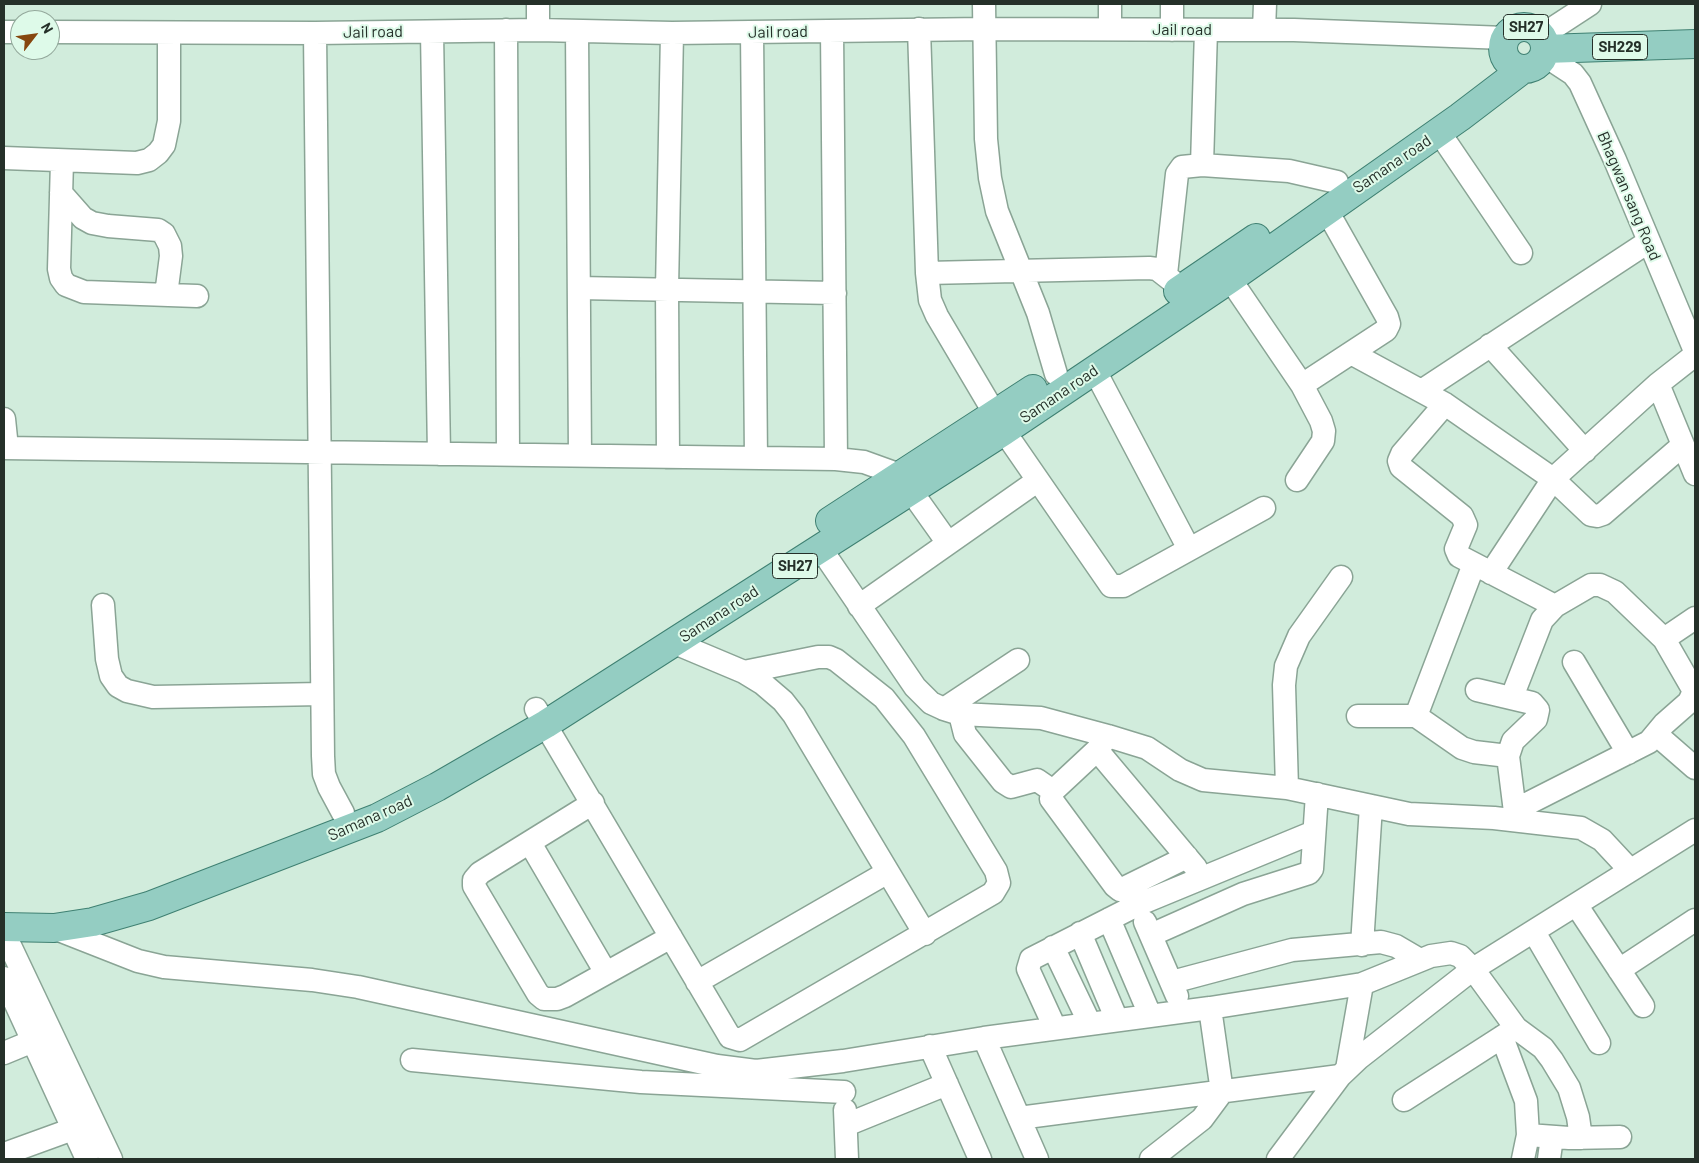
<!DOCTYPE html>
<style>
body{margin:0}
#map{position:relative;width:1699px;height:1163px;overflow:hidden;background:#d1ecdc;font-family:Barlow,sans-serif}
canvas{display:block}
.frame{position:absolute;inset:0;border:5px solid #253029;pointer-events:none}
.north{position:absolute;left:10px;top:10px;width:50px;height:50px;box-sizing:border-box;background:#defae9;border:1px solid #94a99c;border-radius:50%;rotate:60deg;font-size:14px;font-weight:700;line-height:20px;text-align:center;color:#253029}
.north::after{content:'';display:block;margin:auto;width:18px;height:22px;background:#86460e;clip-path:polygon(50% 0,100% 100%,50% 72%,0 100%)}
</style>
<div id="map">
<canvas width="1699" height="1163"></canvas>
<div class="frame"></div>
<div class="north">N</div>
</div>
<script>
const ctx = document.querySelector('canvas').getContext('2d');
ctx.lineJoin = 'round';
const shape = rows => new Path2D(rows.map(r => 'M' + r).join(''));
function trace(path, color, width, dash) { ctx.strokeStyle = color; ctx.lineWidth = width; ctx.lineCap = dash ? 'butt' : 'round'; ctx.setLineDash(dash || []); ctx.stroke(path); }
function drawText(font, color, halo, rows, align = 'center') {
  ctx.font = font + ' Barlow,sans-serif'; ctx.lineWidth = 4; ctx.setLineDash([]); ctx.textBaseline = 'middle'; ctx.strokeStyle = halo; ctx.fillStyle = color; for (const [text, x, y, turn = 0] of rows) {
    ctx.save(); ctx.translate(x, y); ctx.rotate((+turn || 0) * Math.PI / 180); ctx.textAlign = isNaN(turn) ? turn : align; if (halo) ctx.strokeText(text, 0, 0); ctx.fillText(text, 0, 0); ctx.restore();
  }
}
const minor = shape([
 [984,4,986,139,990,178,997,211,1038,313,1056,374],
 [919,29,927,273,930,300,937,316,995,414],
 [1110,29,1110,4],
 [506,30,508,454],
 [538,30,538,4],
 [1172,30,1172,4],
 [1264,30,1265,4],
 [577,31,580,455],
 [832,31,836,459],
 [4,32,20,32],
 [50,32,315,33,538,30,672,33,984,29,1294,30,1505,38],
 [432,32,439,454],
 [752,32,756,458],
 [315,33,323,756,324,774,329,787,343,813],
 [1541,36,1590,4],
 [1544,55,1573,74,1580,83,1615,160,1695,351],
 [1439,132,1521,253],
 [4,158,137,163,149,160,158,153,164,145,169,121,169,33],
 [62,161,59,269,61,278,66,285,84,292,197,296],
 [1202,165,1206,30],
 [61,193,83,218,92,223,108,226,158,230,164,234,170,246,171,256,166,295],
 [927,273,1149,268,1157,269,1175,283],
 [1166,274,1177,174,1182,167,1202,165,1289,171,1337,182],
 [1230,279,1302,385,1321,421,1324,431,1323,441,1297,480],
 [579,288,835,293],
 [1490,345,1585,451],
 [1351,353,1445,404,1553,479,1591,515,1597,516,1603,514,1683,445],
 [1094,369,1189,549],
 [1658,384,1695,474],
 [1302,385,1386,330,1389,324,1387,317,1326,209],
 [1423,390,1648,242],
 [1445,404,1402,454,1399,461,1401,467,1462,516,1466,525,1456,549,1459,556,1555,606],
 [4,419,7,448],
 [1004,431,1111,586,1123,586,1264,508],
 [4,448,836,459,864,462,900,475],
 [668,457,667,289,672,33],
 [911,491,948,543],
 [821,549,915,687,931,703,944,709,960,714,1041,718,1108,736,1147,748,1180,770,1203,780,1287,788,1409,814,1494,818,1581,828,1602,840,1630,870],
 [1491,573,1553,479,1658,384,1695,355],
 [103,605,107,659,111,676,118,686,127,691,153,697,322,694],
 [859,606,1037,481],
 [1664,639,1695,618],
 [675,643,744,672,762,683,783,701,794,715,925,934],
 [1574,662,1628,753],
 [1477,690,1532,703,1538,710,1536,719,1513,741,1508,756,1516,820],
 [1512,697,1542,620,1555,606,1591,585,1600,585,1615,592,1664,639,1694,691,1689,702,1664,724,1649,742,1515,810],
 [536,709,727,1032,730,1037,740,1040,993,893,999,883,996,871,914,736,884,698,836,660,829,657,818,657,744,672],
 [944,709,1018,660],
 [960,714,965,734,1003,782,1011,787,1037,780,1053,791],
 [1358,716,1416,716,1462,748,1474,752,1508,756],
 [1416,716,1474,564],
 [1657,735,1695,768],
 [1108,736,1097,750,1053,791,1051,799,1115,886,1120,890,1187,857],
 [1097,750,1196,868],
 [1287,788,1284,685,1286,666,1299,636,1341,577],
 [593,803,480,873,474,880,474,886,538,994,544,999,557,999,565,996,671,937],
 [530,843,606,973],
 [1577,906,1643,1006],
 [1109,919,1150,1015],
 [1145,922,1177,996],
 [54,928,138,961,164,967,312,980,358,987,717,1066,756,1071,843,1061,984,1038,1210,1008,1362,984,1431,956,1451,953,1460,956,1473,969,1516,1028,1543,1048,1552,1060,1569,1088,1578,1117,1581,1138],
 [1534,932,1599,1043],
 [4,933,111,1159],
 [1080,933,1117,1020],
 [1151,935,1243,894,1309,873,1312,869,1317,794],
 [1362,945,1371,806],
 [1053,947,1090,1024],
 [1619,970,1695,920],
 [4,978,87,1159],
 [697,982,888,872],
 [1172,982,1292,950,1381,942,1396,946,1420,960],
 [1055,1028,1028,969,1031,959,1137,905,1314,832],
 [1502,1037,1526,1101,1528,1135,1523,1159],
 [984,1038,1037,1159],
 [930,1046,980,1159],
 [4,1053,33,1041],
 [412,1060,641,1082,844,1092],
 [1347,1069,1362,984],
 [1404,1100,1516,1028],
 [845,1110,847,1159],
 [1019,1118,1340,1076],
 [846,1125,947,1084],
 [1528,1135,1569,1138,1620,1137],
 [4,1154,73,1129],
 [1151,1159,1202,1119,1222,1092,1210,1008],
 [1278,1159,1340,1076,1359,1058,1473,969,1695,830],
 [1549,1159,1552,1137]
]);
const major = shape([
 '1503 48a21 21 0 1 1 42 0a21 21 0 1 1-42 0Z',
 [1545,49,1695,44],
 [1178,291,1256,238],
 [830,521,1033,389],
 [4,927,54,928,93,922,149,906,377,818,437,787,546,724,1004,431,1230,279,1460,117,1523,69]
]);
const shields = [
 [1526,27,45],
 [1620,47,55],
 [795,566,45]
];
const shieldNames = [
 ["SH27",1526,27],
 ["SH229",1620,47],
 ["SH27",795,566]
];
const streetNames = [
 ["Jail road",1182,30],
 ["Jail road",373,32,-1],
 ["Jail road",778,32,-1],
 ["Samana road",1392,164,-34],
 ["Bhagwan sang Road",1629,196,67],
 ["Samana road",1059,394,-34],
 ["Samana road",719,614,-33],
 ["Samana road",370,818,-24]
];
trace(minor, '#8aa495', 25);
trace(major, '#3f8072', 30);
trace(minor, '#fff', 22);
trace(major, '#94cdc2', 28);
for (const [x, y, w] of shields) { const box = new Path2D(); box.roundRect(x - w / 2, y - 12.5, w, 25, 4); ctx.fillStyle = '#defae9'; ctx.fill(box); trace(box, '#253029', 1); }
drawText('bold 15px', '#253029', null, shieldNames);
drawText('16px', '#253029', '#defae9', streetNames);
</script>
